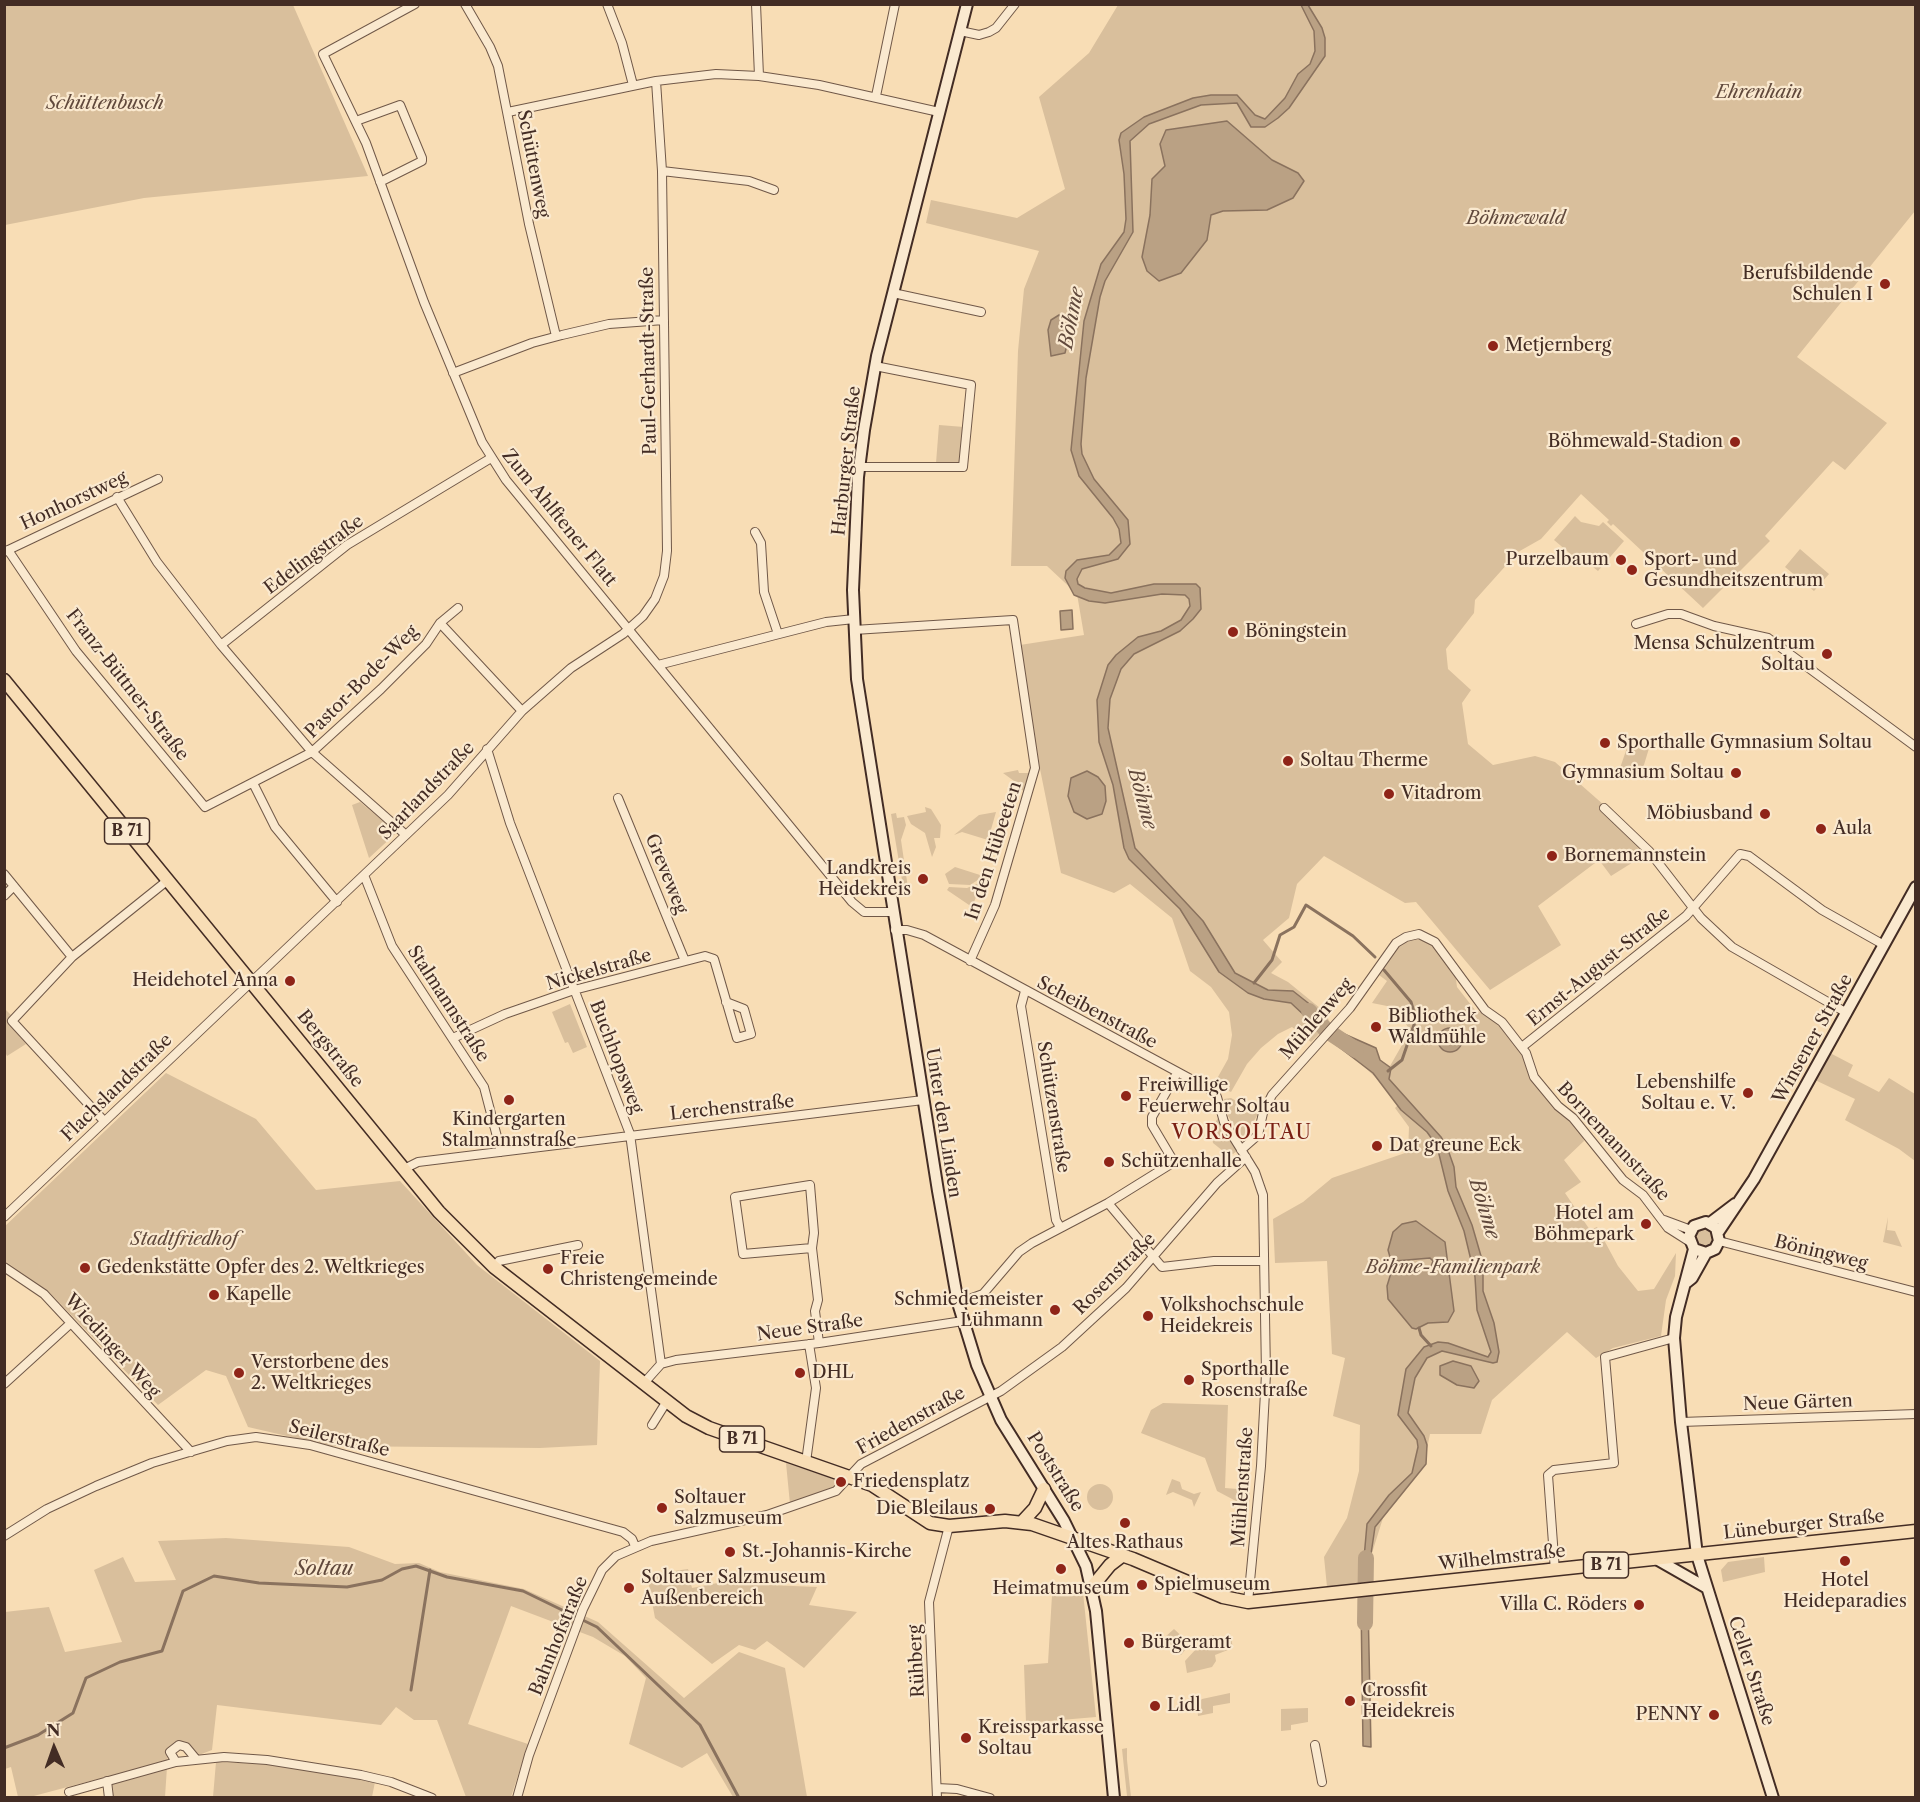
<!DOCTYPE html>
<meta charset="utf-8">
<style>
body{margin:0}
#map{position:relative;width:1920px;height:1802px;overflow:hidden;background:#f8ddb5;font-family:"Libre Caslon Text",serif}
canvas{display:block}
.frame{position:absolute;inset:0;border:6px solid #432c24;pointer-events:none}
.north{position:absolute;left:24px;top:1718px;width:60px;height:60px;-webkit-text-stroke:4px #fae9cf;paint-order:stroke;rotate:358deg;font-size:16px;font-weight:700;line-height:24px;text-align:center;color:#432c24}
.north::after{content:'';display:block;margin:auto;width:21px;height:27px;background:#432c24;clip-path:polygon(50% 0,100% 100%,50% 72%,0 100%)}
</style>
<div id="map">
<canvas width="1920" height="1802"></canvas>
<div class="frame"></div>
<div class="north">N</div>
</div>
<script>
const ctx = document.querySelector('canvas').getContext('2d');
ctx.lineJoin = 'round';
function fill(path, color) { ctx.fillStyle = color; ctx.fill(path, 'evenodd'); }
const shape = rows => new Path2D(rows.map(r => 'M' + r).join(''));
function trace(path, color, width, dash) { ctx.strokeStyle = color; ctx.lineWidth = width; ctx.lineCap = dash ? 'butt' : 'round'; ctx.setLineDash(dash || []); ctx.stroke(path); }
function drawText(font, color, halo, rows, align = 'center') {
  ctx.font = font + ' "Libre Caslon Text",serif'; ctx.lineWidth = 4.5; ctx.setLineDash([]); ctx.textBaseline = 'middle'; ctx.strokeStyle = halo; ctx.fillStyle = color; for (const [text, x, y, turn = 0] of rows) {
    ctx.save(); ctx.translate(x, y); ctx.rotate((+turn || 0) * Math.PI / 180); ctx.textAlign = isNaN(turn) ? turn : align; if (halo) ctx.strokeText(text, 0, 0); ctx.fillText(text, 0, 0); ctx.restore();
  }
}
const green = shape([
 [5,4,293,5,368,176,144,198,5,225],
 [1118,5,1915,5,1915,211,1797,357,1887,423,1845,470,1833,461,1765,536,1770,541,1703,608,1613,524,1611,526,1607,522,1609,520,1581,494,1541,539,1518,552,1475,600,1474,613,1446,649,1448,669,1471,690,1462,703,1468,744,1493,765,1535,756,1555,762,1654,849,1611,876,1599,860,1538,906,1561,945,1490,990,1416,902,1405,903,1324,856,1297,884,1289,918,1263,940,1282,962,1271,973,1288,982,1326,1013,1329,1021,1358,1047,1390,1066,1410,1031,1397,1008,1372,1003,1387,981,1379,975,1401,943,1420,939,1435,947,1455,972,1457,987,1475,1010,1493,1018,1523,1055,1529,1075,1560,1114,1569,1119,1582,1134,1584,1141,1564,1160,1581,1182,1565,1193,1590,1230,1597,1227,1618,1266,1638,1291,1654,1289,1676,1253,1675,1276,1666,1300,1661,1336,1613,1348,1596,1358,1567,1332,1492,1400,1481,1434,1430,1434,1423,1468,1383,1518,1372,1553,1372,1583,1327,1587,1324,1557,1347,1518,1359,1471,1360,1425,1333,1416,1345,1358,1332,1354,1327,1261,1275,1263,1273,1219,1303,1202,1332,1178,1408,1152,1409,1127,1395,1108,1402,1101,1343,1048,1319,1034,1311,1042,1292,1027,1278,1034,1261,1048,1247,1064,1231,1092,1214,1084,1228,1059,1232,1035,1229,1012,1211,987,1190,971,1172,918,1130,884,1114,893,1061,873,1040,769,1020,645,1084,635,1077,594,1047,566,1011,566,1018,351,1024,289,1039,251,926,223,931,200,1017,218,1065,189,1039,97,1089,53],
 [1227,121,1272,160,1298,173,1251,211,1223,211,1211,215,1207,240,1181,273,1159,281,1150,215,1152,180,1165,166,1160,144,1166,130],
 [939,425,964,427,962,459,957,464,936,463],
 [1575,516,1581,522,1599,526,1603,522,1624,541,1598,571,1584,560,1580,562,1554,540],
 [1800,549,1829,574,1814,591,1785,567],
 [1630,739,1650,745,1640,778,1619,771],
 [1018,770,1019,773,1029,773,1024,791,1017,788,1014,781,1003,773],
 [360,802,394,830,395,834,369,858,352,805],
 [925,807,931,809,941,825,940,838,934,838,936,847,932,857,925,833,911,824,907,816,926,812],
 [996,812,988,840,962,832,954,835,979,815],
 [896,813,897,818,904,817,906,825,901,840,908,888,904,892,891,814],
 [955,867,980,875,984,873,984,876,970,885,949,884,945,874],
 [982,882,972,907,947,890,949,887,967,888],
 [570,1004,587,1047,573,1053,568,1042,565,1043,552,1012],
 [4,1008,11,1015,9,1024,26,1044,7,1056,5,1052],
 [1830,1053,1853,1065,1848,1076,1879,1092,1889,1078,1915,1094,1915,1161,1899,1149,1845,1120,1855,1099,1815,1080],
 [166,1073,256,1119,316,1190,400,1181,477,1265,600,1361,597,1445,540,1448,330,1446,248,1427,226,1376,206,1370,158,1405,50,1293,5,1261,4,1227],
 [1231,1098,1238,1102,1238,1108,1243,1114,1252,1110,1258,1114,1245,1136,1240,1136,1228,1116,1224,1099],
 [1218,1118,1237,1151,1233,1154,1223,1151,1213,1143,1211,1130],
 [1888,1217,1887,1230,1895,1231,1902,1247,1883,1242],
 '1696 1237a9 9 0 1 1 18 0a9 9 0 1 1-18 0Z',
 [1163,1403,1228,1405,1225,1488,1250,1490,1249,1508,1217,1491,1205,1458,1141,1433,1151,1410],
 [786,1463,837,1480,833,1488,790,1504],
 [1172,1479,1180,1482,1182,1489,1194,1494,1201,1492,1194,1507,1192,1500,1173,1492,1166,1495],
 '1087 1497a13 13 0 1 1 26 0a13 13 0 1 1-26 0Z',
 [226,1538,349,1547,395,1564,419,1563,440,1572,524,1589,598,1622,684,1698,739,1652,785,1668,807,1797,733,1797,707,1753,682,1768,629,1744,646,1678,625,1656,593,1637,511,1606,468,1724,528,1744,511,1797,466,1797,437,1720,414,1720,396,1707,381,1725,217,1705,212,1750,199,1755,179,1743,171,1745,168,1752,165,1797,107,1797,105,1777,30,1797,18,1797,11,1767,5,1769,5,1612,49,1607,65,1652,122,1642,94,1570,123,1557,135,1582,176,1580,158,1541],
 [1764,1557,1765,1572,1723,1582,1721,1570,1728,1562],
 [688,1569,692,1588,763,1574,768,1585,817,1587,809,1605,857,1612,804,1668,767,1641,755,1650,739,1645,712,1664,655,1618,647,1575],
 [1082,1583,1096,1717,1026,1723,1024,1665,1048,1663,1052,1595],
 [1174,1629,1190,1644,1181,1655,1164,1638],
 [1230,1633,1233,1648,1215,1655,1216,1661,1212,1667,1187,1673,1185,1661,1196,1649,1198,1651,1213,1635,1220,1641],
 [1230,1693,1230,1703,1213,1706,1213,1713,1198,1716,1197,1703,1202,1699],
 [1308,1708,1308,1722,1291,1725,1291,1730,1281,1731,1281,1709],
 [1127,1748,1127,1760,1131,1797,1127,1796,1122,1749],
 [216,1762,268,1764,375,1782,372,1797,213,1797]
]);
const water = shape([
 [1301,5,1308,5,1322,28,1325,38,1325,56,1289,108,1278,118,1265,127,1251,127,1237,103,1201,105,1149,124,1130,141,1133,232,1105,281,1100,297,1086,378,1081,444,1082,454,1094,479,1128,520,1130,544,1118,559,1082,569,1077,579,1078,584,1085,588,1111,593,1154,584,1196,584,1200,588,1201,609,1193,619,1180,631,1134,654,1121,669,1110,699,1108,728,1135,848,1203,921,1235,973,1268,990,1293,991,1312,1006,1327,1023,1321,1031,1291,1003,1264,999,1248,993,1219,972,1180,909,1129,859,1124,848,1113,785,1099,742,1097,700,1108,665,1116,655,1138,637,1161,631,1181,620,1190,606,1189,599,1185,595,1162,594,1105,603,1089,601,1074,595,1065,578,1066,571,1077,560,1109,555,1121,543,1119,529,1113,518,1079,476,1071,450,1084,321,1101,264,1124,232,1126,219,1124,174,1119,140,1121,133,1144,117,1193,98,1211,95,1237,95,1255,115,1265,119,1285,98,1298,74,1310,64,1315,51,1314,31,1301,5],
 [1227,121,1272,160,1298,173,1304,181,1293,198,1267,210,1223,211,1211,215,1207,240,1181,273,1159,281,1147,271,1142,257,1150,215,1152,179,1165,166,1160,144,1166,130,1227,121],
 [1059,315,1072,323,1065,353,1051,356,1048,330,1051,320,1059,315],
 [1072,610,1073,629,1061,630,1060,611,1072,610],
 [1087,771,1098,777,1105,786,1106,801,1102,814,1087,819,1074,812,1068,796,1071,778,1087,771],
 '1438 1040a12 12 0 1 1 24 0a12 12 0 1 1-24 0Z',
 [1342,1033,1376,1048,1380,1060,1391,1068,1389,1079,1441,1137,1447,1147,1454,1167,1456,1187,1472,1225,1483,1263,1483,1291,1494,1323,1499,1352,1497,1362,1493,1363,1442,1351,1427,1358,1415,1378,1408,1413,1424,1436,1427,1445,1426,1464,1375,1527,1371,1554,1372,1580,1362,1581,1367,1524,1389,1495,1412,1473,1418,1447,1417,1440,1398,1415,1406,1369,1424,1347,1438,1342,1448,1343,1488,1357,1491,1352,1477,1310,1475,1277,1464,1231,1448,1191,1437,1146,1427,1132,1401,1110,1373,1073,1335,1044,1342,1033],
 [1416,1221,1445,1242,1454,1311,1448,1322,1428,1323,1416,1329,1412,1328,1388,1299,1387,1286,1391,1273,1430,1269,1433,1261,1430,1258,1395,1261,1390,1257,1388,1250,1393,1232,1402,1224,1416,1221],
 [1453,1361,1471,1366,1479,1381,1474,1388,1457,1385,1440,1375,1440,1366,1453,1361],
 [1361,1602,1368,1602,1371,1747,1363,1746,1361,1602]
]);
const stream = shape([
 [1384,970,1411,1002,1416,1019,1402,1060,1388,1071],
 [1254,983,1272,960,1280,935,1294,927,1306,905,1353,936,1375,957],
 [1419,1328,1421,1335,1431,1346],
 [411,1690,430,1570],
 [4,1748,38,1735,73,1713,86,1678,120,1662,162,1651,183,1591,214,1576,259,1583,347,1587,382,1580,402,1569,416,1566,447,1577,523,1591,597,1627,700,1725,739,1798]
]);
const river = shape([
 [1309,1011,1326,1030,1356,1050],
 [1365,1623,1366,1558]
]);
const street = shape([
 [415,4,323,54,366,143,424,302,482,442,506,480,852,902,864,912,893,912],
 [465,4,490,47,498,66,529,224,556,336],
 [607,4,622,43,633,85],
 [756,4,759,76],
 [960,31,979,35,989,32,996,28,1015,4],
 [876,96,895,4],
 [508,112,656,81,716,74,759,76,819,85,939,112],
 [356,121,400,105,422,158,422,161,380,182],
 [662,171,749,181,774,190],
 [893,293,981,312],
 [453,373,532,343,562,335,609,324,664,320],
 [859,467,963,467,971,385,875,366],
 [117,497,157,562,221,645,312,752,406,835],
 [755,532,761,543,764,592,778,634],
 [8,550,76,651,205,807,312,752,381,689,426,644,440,623,458,608],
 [4,552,158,479],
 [440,623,522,711],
 [1636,624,1668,614,1681,614,1714,626,1768,638,1916,747],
 [854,630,1013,620,1035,768,995,905,970,961],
 [221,645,347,545,491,458],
 [658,665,826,622,854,619],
 [487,749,510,823,630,1134,661,1364],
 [253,783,275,827,337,902],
 [618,798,685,961],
 [1604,808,1649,851,1701,918,1732,947,1847,1013],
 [4,874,72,957],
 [364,875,392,946,484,1087,501,1152],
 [4,896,14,886],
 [895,930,907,930,924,935,1198,1083,1213,1091,1217,1097,1224,1122,1255,1172,1263,1195,1266,1374,1261,1466,1248,1602],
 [1025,991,1021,1006,1056,1220,1060,1227],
 [453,1038,505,1014,574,990,705,956,714,959,737,1038,751,1034,744,1009,726,1002],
 [1522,1047,1686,916,1740,854,1749,856,1822,910,1884,945],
 [104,1121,12,1021,72,957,168,880],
 [1241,1150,1258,1135,1263,1113,1272,1095,1350,1008,1396,943,1406,937,1419,934,1435,942,1485,1010,1502,1022,1526,1053,1534,1077,1558,1106,1573,1118,1623,1180,1643,1195,1668,1228,1690,1242],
 [404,1169,418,1162,923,1100],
 [1108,1203,1162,1267,1214,1261,1264,1261],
 [4,1217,448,795,522,711,571,668,623,634,643,616,655,599,664,576,667,551,662,171,656,81],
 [1664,1220,1691,1230],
 [1719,1241,1916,1292],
 [812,1248,743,1254,735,1197,810,1185,814,1233,812,1248,818,1300,815,1311,819,1343],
 [4,1267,44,1294,191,1452],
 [494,1267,499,1261,578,1245],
 [958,1303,983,1294,1019,1252,1032,1243,1108,1203,1174,1162,1152,1125,1152,1117,1177,1073],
 [644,1383,661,1364,676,1360,819,1343,963,1321],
 [4,1384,71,1323],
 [1681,1422,1916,1414],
 [652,1425,667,1401],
 [806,1462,816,1388,809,1344],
 [4,1536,47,1509,96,1486,152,1463,227,1441,256,1437,310,1445,623,1532,632,1539,635,1546],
 [1555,1571,1548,1475,1554,1470,1614,1463,1605,1357,1674,1338],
 [1315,1745,1322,1782],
 [196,1759,186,1747,179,1745,170,1752,176,1762,224,1757,267,1760,361,1775,391,1782,432,1798],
 [107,1781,109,1798],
 [937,1788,957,1789,990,1798],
 [69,1792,176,1762],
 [517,1798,529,1755,583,1609,602,1570,616,1556,651,1541,767,1515,836,1491,861,1464,1001,1391,1062,1347,1126,1288,1217,1183,1246,1157],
 [937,1798,929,1602,949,1526]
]);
const secondary = shape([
 [967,4,877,356,864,430,858,477,853,590,857,679,938,1191,958,1303,977,1365,1001,1420,1064,1521,1086,1566,1096,1611,1114,1798],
 [1710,1223,1735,1204],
 [1719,1231,1754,1179,1916,887],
 [1694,1249,1676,1317,1674,1338,1681,1422,1697,1555,1773,1798],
 [1687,1282,1692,1278,1706,1253,1715,1249,1719,1241,1716,1228,1706,1222,1694,1226,1689,1236,1694,1249,1706,1253],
 [1658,1560,1707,1588]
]);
const primary = shape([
 [4,680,439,1212,494,1267,686,1416,709,1428,872,1485,930,1523,949,1526,1005,1521,1032,1524,1133,1559,1223,1597,1248,1602,1916,1531],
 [1022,1522,1035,1508,1044,1489],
 [1092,1587,1110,1565,1123,1555]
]);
const markers = [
 [1885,284,6,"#8f2418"],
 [1493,346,6,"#8f2418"],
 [1735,442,6,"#8f2418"],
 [1621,560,6,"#8f2418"],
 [1632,570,6,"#8f2418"],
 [1233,632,6,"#8f2418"],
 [1827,654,6,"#8f2418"],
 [1605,743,6,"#8f2418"],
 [1288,761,6,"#8f2418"],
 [1736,773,6,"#8f2418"],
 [1389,794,6,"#8f2418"],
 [1765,814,6,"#8f2418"],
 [1821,829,6,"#8f2418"],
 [1552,856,6,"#8f2418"],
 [923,879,6,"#8f2418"],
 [290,981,6,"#8f2418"],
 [1376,1027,6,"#8f2418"],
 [1748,1093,6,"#8f2418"],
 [1126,1096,6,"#8f2418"],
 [509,1100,6,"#8f2418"],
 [1377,1146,6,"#8f2418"],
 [1109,1162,6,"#8f2418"],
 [1646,1224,6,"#8f2418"],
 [85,1268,6,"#8f2418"],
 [548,1269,6,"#8f2418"],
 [214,1295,6,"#8f2418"],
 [1055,1310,6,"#8f2418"],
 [1148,1316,6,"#8f2418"],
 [239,1373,6,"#8f2418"],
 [800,1373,6,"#8f2418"],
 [1189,1380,6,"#8f2418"],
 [841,1482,6,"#8f2418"],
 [662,1508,6,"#8f2418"],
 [990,1509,6,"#8f2418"],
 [1125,1523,6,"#8f2418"],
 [730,1552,6,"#8f2418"],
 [1845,1561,6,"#8f2418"],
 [1061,1569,6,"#8f2418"],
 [1142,1585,6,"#8f2418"],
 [629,1588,6,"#8f2418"],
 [1639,1605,6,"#8f2418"],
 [1129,1643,6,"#8f2418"],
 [1350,1701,6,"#8f2418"],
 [1155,1706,6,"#8f2418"],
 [1714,1715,6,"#8f2418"],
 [966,1738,6,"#8f2418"]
];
const shields = [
 [127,831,45],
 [742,1439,45],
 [1606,1565,45]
];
const shieldNames = [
 ["B 71",127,831],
 ["B 71",742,1439],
 ["B 71",1606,1565]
];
const parkNames = [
 ["Ehrenhain",1759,93],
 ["Schüttenbusch",105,104],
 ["Böhmewald",1516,219],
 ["Stadtfriedhof",184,1240],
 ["Böhme-Familienpark",1453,1268]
];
const streetNames = [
 ["Schüttenweg",533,164,79],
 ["Paul-Gerhardt-Straße",649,361,-91],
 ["Harburger Straße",847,461,-84],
 ["Honhorstweg",74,501,-25],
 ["Zum Ahlftener Flatt",559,518,51],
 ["Edelingstraße",314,555,-37],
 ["Pastor-Bode-Weg",362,682,-45],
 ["Franz-Büttner-Straße",127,685,52],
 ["Saarlandstraße",427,791,-46],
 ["In den Hübeeten",994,851,-72],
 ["Greveweg",666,874,68],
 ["Ernst-August-Straße",1599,967,-39],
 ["Nickelstraße",599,970,-16],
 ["Stalmannstraße",448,1004,57],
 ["Scheibenstraße",1097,1013,28],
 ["Mühlenweg",1317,1019,-49],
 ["Winsener Straße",1813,1039,-61],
 ["Bergstraße",330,1049,51],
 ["Buchhopsweg",616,1057,69],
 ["Flachslandstraße",117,1088,-44],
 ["Schützenstraße",1053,1107,81],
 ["Lerchenstraße",732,1108,-6],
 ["Unter den Linden",943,1123,81],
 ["Bornemannstraße",1613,1142,47],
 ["Böningweg",1821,1253,14],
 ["Rosenstraße",1115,1274,-45],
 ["Neue Straße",810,1328,-8],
 ["Wiedinger Weg",112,1346,48],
 ["Neue Gärten",1798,1403,-2],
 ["Friedenstraße",911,1421,-29],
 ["Seilerstraße",339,1439,14],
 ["Poststraße",1055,1472,58],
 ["Mühlenstraße",1243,1487,-86],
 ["Lüneburger Straße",1804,1525,-6],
 ["Wilhelmstraße",1502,1558,-6],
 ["Bahnhofstraße",559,1636,-68],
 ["Rühberg",917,1661,-93],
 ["Celler Straße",1751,1671,72]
];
const poiNames = [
 ["Berufsbildende",1873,274,"right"],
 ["Schulen I",1873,295,"right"],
 ["Metjernberg",1505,346],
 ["Böhmewald-Stadion",1723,442,"right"],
 ["Purzelbaum",1609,560,"right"],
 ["Sport- und",1644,560],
 ["Gesundheitszentrum",1644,581],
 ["Böningstein",1245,632],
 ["Mensa Schulzentrum",1815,644,"right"],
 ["Soltau",1815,665,"right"],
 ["Sporthalle Gymnasium Soltau",1617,743],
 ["Soltau Therme",1300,761],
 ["Gymnasium Soltau",1724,773,"right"],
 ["Vitadrom",1401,794],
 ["Möbiusband",1753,814,"right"],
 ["Aula",1833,829],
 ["Bornemannstein",1564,856],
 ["Landkreis",911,869,"right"],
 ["Heidekreis",911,890,"right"],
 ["Heidehotel Anna",278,981,"right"],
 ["Bibliothek",1388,1017],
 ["Waldmühle",1388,1038],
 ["Lebenshilfe",1736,1083,"right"],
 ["Soltau e. V.",1736,1104,"right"],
 ["Freiwillige",1138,1086],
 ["Feuerwehr Soltau",1138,1107],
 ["Kindergarten",509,1120,"center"],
 ["Stalmannstraße",509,1141,"center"],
 ["Dat greune Eck",1389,1146],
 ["Schützenhalle",1121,1162],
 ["Hotel am",1634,1214,"right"],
 ["Böhmepark",1634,1235,"right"],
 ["Freie",560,1259],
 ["Christengemeinde",560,1280],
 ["Gedenkstätte Opfer des 2. Weltkrieges",97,1268],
 ["Kapelle",226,1295],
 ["Schmiedemeister",1043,1300,"right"],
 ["Lühmann",1043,1321,"right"],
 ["Volkshochschule",1160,1306],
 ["Heidekreis",1160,1327],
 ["Verstorbene des",251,1363],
 ["2. Weltkrieges",251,1384],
 ["Sporthalle",1201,1370],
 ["Rosenstraße",1201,1391],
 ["DHL",812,1373],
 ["Friedensplatz",853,1482],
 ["Soltauer",674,1498],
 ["Salzmuseum",674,1519],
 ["Die Bleilaus",978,1509,"right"],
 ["Altes Rathaus",1125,1543,"center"],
 ["St.-Johannis-Kirche",742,1552],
 ["Soltauer Salzmuseum",641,1578],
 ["Außenbereich",641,1599],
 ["Hotel",1845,1581,"center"],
 ["Heideparadies",1845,1602,"center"],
 ["Spielmuseum",1154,1585],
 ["Heimatmuseum",1061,1589,"center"],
 ["Villa C. Röders",1627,1605,"right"],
 ["Bürgeramt",1141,1643],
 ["Crossfit",1362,1691],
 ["Heidekreis",1362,1712],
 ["Lidl",1167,1706],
 ["PENNY",1702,1715,"right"],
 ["Kreissparkasse",978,1728],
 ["Soltau",978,1749]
];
const waterNames = [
 ["Böhme",1072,318,-79],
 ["Böhme",1142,799,75],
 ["Böhme",1484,1209,73],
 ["Soltau",324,1569]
];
const neighbourhoodNames = [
 ["VORSOLTAU",1242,1133]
];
fill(green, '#d9bf9c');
fill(water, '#baa184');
trace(water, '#8a725e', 1.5);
trace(stream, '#8a725e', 3);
trace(river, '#baa184', 16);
trace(street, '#705848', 10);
trace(secondary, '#432c24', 14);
trace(primary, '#432c24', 15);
trace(street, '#fae9cf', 8);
trace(secondary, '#fae9cf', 10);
trace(primary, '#f8ddb5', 12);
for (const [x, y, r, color] of markers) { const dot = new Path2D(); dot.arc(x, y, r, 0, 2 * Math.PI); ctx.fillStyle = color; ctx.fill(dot); trace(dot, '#fae9cf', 2); }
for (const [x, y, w] of shields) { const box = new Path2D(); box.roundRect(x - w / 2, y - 13, w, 26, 4.5); ctx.fillStyle = '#fae9cf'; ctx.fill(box); trace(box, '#432c24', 1.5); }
drawText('bold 16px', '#432c24', null, shieldNames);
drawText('italic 18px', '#61493c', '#fae9cf', parkNames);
drawText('18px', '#432c24', '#fae9cf', streetNames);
drawText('18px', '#432c24', '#fae9cf', poiNames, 'left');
drawText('italic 20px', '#61493c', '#fae9cf', waterNames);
ctx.letterSpacing = '1.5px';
drawText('20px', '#7a1f14', '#fae9cf', neighbourhoodNames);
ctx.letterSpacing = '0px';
</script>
